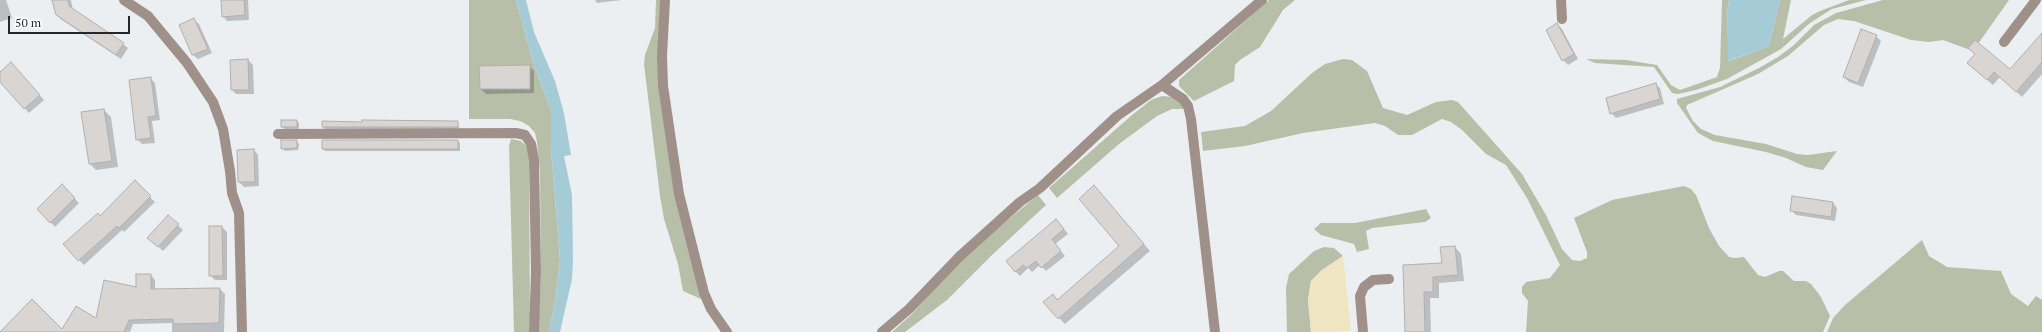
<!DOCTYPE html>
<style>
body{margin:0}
#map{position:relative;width:2042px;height:332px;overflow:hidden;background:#eceff2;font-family:"PT Serif",serif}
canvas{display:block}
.scale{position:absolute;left:8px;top:16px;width:122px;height:18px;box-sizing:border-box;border:2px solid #262728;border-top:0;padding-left:5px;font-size:12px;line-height:14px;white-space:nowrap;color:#262728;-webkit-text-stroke:3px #fff;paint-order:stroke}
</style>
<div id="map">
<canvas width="2042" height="332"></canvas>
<div class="scale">50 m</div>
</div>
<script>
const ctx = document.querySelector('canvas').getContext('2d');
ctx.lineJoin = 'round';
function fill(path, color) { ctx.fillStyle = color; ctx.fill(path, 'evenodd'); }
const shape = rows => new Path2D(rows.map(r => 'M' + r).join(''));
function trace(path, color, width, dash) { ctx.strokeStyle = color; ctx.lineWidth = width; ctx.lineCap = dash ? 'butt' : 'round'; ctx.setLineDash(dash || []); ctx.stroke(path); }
const green = shape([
 [469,0,516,0,533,62,551,111,551,148,560,260,555,301,549,332,538,332,541,277,540,171,537,142,535,133,529,126,520,121,510,119,469,119],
 [656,0,662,0,658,85,675,195,701,299,683,291,678,264,664,219,660,196,644,64,645,55,655,28],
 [1269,0,1295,0,1283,10,1260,47,1240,60,1235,65,1234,81,1194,101,1179,86,1179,80],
 [1722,0,1729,0,1727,14,1729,61,1769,46,1780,0,1791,0,1783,39,1812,15,1820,11,1849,0,1866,0,1832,9,1810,23,1781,49,1727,79,1696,90,1678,94,1672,93,1654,67,1595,63,1586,59,1626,60,1657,65,1671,85,1680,90,1717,77,1720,68],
 [1883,0,2009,0,1973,51,1943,40,1929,42,1911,40,1854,21,1838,19,1824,25,1788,56,1758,74,1687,105,1686,108,1693,121,1701,129,1715,135,1766,144,1797,154,1808,155,1837,151,1823,170,1806,167,1786,158,1766,152,1713,141,1698,133,1677,103,1677,99,1720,87,1759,68,1778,57,1794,45,1814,25,1836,13],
 [1343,59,1352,60,1367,71,1383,108,1407,115,1436,102,1452,100,1458,102,1522,174,1546,215,1562,249,1572,260,1580,261,1587,258,1587,252,1574,218,1612,200,1684,186,1691,189,1696,195,1709,228,1719,246,1729,257,1735,258,1744,257,1758,275,1765,277,1779,271,1783,271,1794,281,1806,281,1811,284,1821,297,1830,316,1823,332,1526,332,1528,301,1522,293,1522,287,1526,282,1550,278,1560,265,1527,198,1506,165,1486,154,1462,130,1451,122,1442,119,1412,135,1398,135,1385,126,1375,123,1303,133,1245,146,1203,151,1201,132,1245,126,1271,111,1312,73,1325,64],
 [1162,96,1173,97,1180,102,1185,109,1172,109,1157,116,1119,144,1057,198,1049,188,1132,115,1151,100],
 [511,139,521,141,526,146,529,155,530,332,514,332,509,146],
 [1038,195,1046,205,992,255,947,300,905,332,892,332,913,313,965,255],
 [1426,209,1431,218,1425,222,1372,228,1366,231,1369,249,1357,252,1354,244,1321,235,1314,229,1321,223,1355,223],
 [1922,240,1929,256,1947,267,2001,271,2011,294,2028,306,2036,296,2042,300,2042,332,1827,332,1833,318,1845,305],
 [1324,247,1334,248,1343,256,1322,270,1311,281,1308,300,1311,332,1287,332,1286,288,1289,274,1314,251]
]);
const sand = shape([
 [1343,256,1351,331,1311,332,1308,300,1311,281,1322,270]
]);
const water = shape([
 [516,0,526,0,534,32,555,81,564,113,571,155,564,156,572,195,573,260,572,279,560,332,549,332,555,301,560,260,551,148,551,111,533,62],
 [1729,0,1780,0,1769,46,1728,61,1727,14]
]);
const shadow = shape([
 [0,0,6,0,12,18,0,22],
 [53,0,71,0,73,10,123,44,128,48,121,59,62,20,57,15],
 [222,0,248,0,249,20,227,21,223,16],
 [595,0,622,0,597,3],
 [194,20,199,24,212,53,198,59,193,55,180,26],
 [1557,24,1562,29,1578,59,1568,65,1563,60],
 [2042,35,2042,74,2022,97,2000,77,1993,85,1974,69,2010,70],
 [1876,36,1881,41,1863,87,1849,82,1844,77],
 [248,60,253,65,254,94,236,94,232,90],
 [529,66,534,71,534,93,486,94,481,89],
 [15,68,44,100,29,113,0,81,0,73],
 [150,78,155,83,160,120,152,121,155,143,142,144,137,139],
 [1655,84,1660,88,1664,104,1616,118,1611,113],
 [104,110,111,117,118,167,96,170,90,164,82,113],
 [282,121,297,121,299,123,299,129,284,129,282,127],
 [457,122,460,129,325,129,323,127],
 [296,141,299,144,298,150,285,151,282,148],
 [458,141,460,143,460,151,325,151,323,149],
 [254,150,258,155,259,186,244,187,239,182,238,151],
 [135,182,155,202,124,232,122,230,84,265,79,260,100,217],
 [62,185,79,203,55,227,38,209],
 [1100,193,1150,251,1065,324,1059,318,1052,295,1058,300,1121,246],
 [1833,203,1837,208,1835,221,1796,215,1791,210],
 [168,216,183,230,163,251,153,242],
 [1061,225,1068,234,1055,244,1065,256,1046,271,1040,265,1032,272,1028,268,1020,276,1015,271],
 [222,227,227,232,227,280,215,280,210,275],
 [1455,247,1461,254,1464,281,1439,283,1439,298,1430,298,1431,332,1406,332,1404,266,1443,264],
 [151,275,155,280,155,290,220,289,225,294,224,332,172,332,172,323,133,324,130,332,106,332,137,288]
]);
const building = shape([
 [52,0,68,0,69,6,124,43,116,55,56,15,52,0],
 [221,0,244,0,245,15,222,17,221,0],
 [194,18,208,49,192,55,179,25,194,18],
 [1557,23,1574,54,1562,61,1546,30,1557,23],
 [1861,29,1877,35,1858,83,1843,77,1861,29],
 [2042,33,2042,62,2016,92,1994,72,1987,80,1967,63,1975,54,1968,48,1975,40,2010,69,2042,33],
 [248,59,249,90,231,90,230,60,248,59],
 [11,62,40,95,24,109,0,82,0,72,11,62],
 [530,65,530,89,480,89,479,66,530,65],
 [151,77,156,116,148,117,151,138,136,140,129,80,151,77],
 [1656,83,1660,99,1610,114,1606,98,1656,83],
 [104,109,112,161,89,164,81,112,104,109],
 [281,120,297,120,297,127,281,127,281,120],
 [362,120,458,121,458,127,322,127,322,121,362,122,362,120],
 [281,140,297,140,297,148,281,149,281,140],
 [322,140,458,140,458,149,322,149,322,140],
 [254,149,255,182,238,182,237,150,254,149],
 [135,180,151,196,119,228,117,226,78,261,63,244,98,213,100,216,135,180],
 [62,184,75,198,50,223,37,209,62,184],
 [1094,185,1144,244,1058,319,1043,302,1053,294,1057,300,1119,246,1079,199,1094,185],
 [1792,196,1833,202,1831,217,1790,211,1792,196],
 [168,215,179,224,158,247,147,238,168,215],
 [1056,219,1064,229,1052,239,1061,251,1041,268,1036,261,1027,268,1023,265,1015,272,1006,261,1056,219],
 [209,226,222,226,223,276,209,276,209,226],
 [1455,246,1458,275,1433,277,1433,292,1424,292,1425,332,1405,332,1403,265,1442,263,1440,247,1455,246],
 [136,274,151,274,151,289,220,288,219,323,173,324,173,319,129,320,124,332,0,332,32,299,62,329,76,306,96,318,104,280,136,287,136,274]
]);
const minor = shape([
 [124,0,148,16,187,63,213,102,223,129,230,171,232,193,239,213,242,332],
 [665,0,662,56,663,86,679,194,704,293,711,309,727,332],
 [1561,0,1562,19],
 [2004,42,2036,0],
 [1162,85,1183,99,1188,106,1191,119,1215,332],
 [278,134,516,133,525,135,531,144,534,160,536,272,534,332],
 [882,332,909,309,960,256,1020,202,1040,188,1117,116,1162,85,1262,0],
 [1363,332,1360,296,1364,287,1373,280,1389,279]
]);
fill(green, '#b8bfa8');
fill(sand, '#efe5c0');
fill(water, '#a5ccd6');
fill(shadow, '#0003');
fill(building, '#d9d5d3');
trace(building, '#b3afad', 1);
trace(minor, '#9f918a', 10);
</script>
